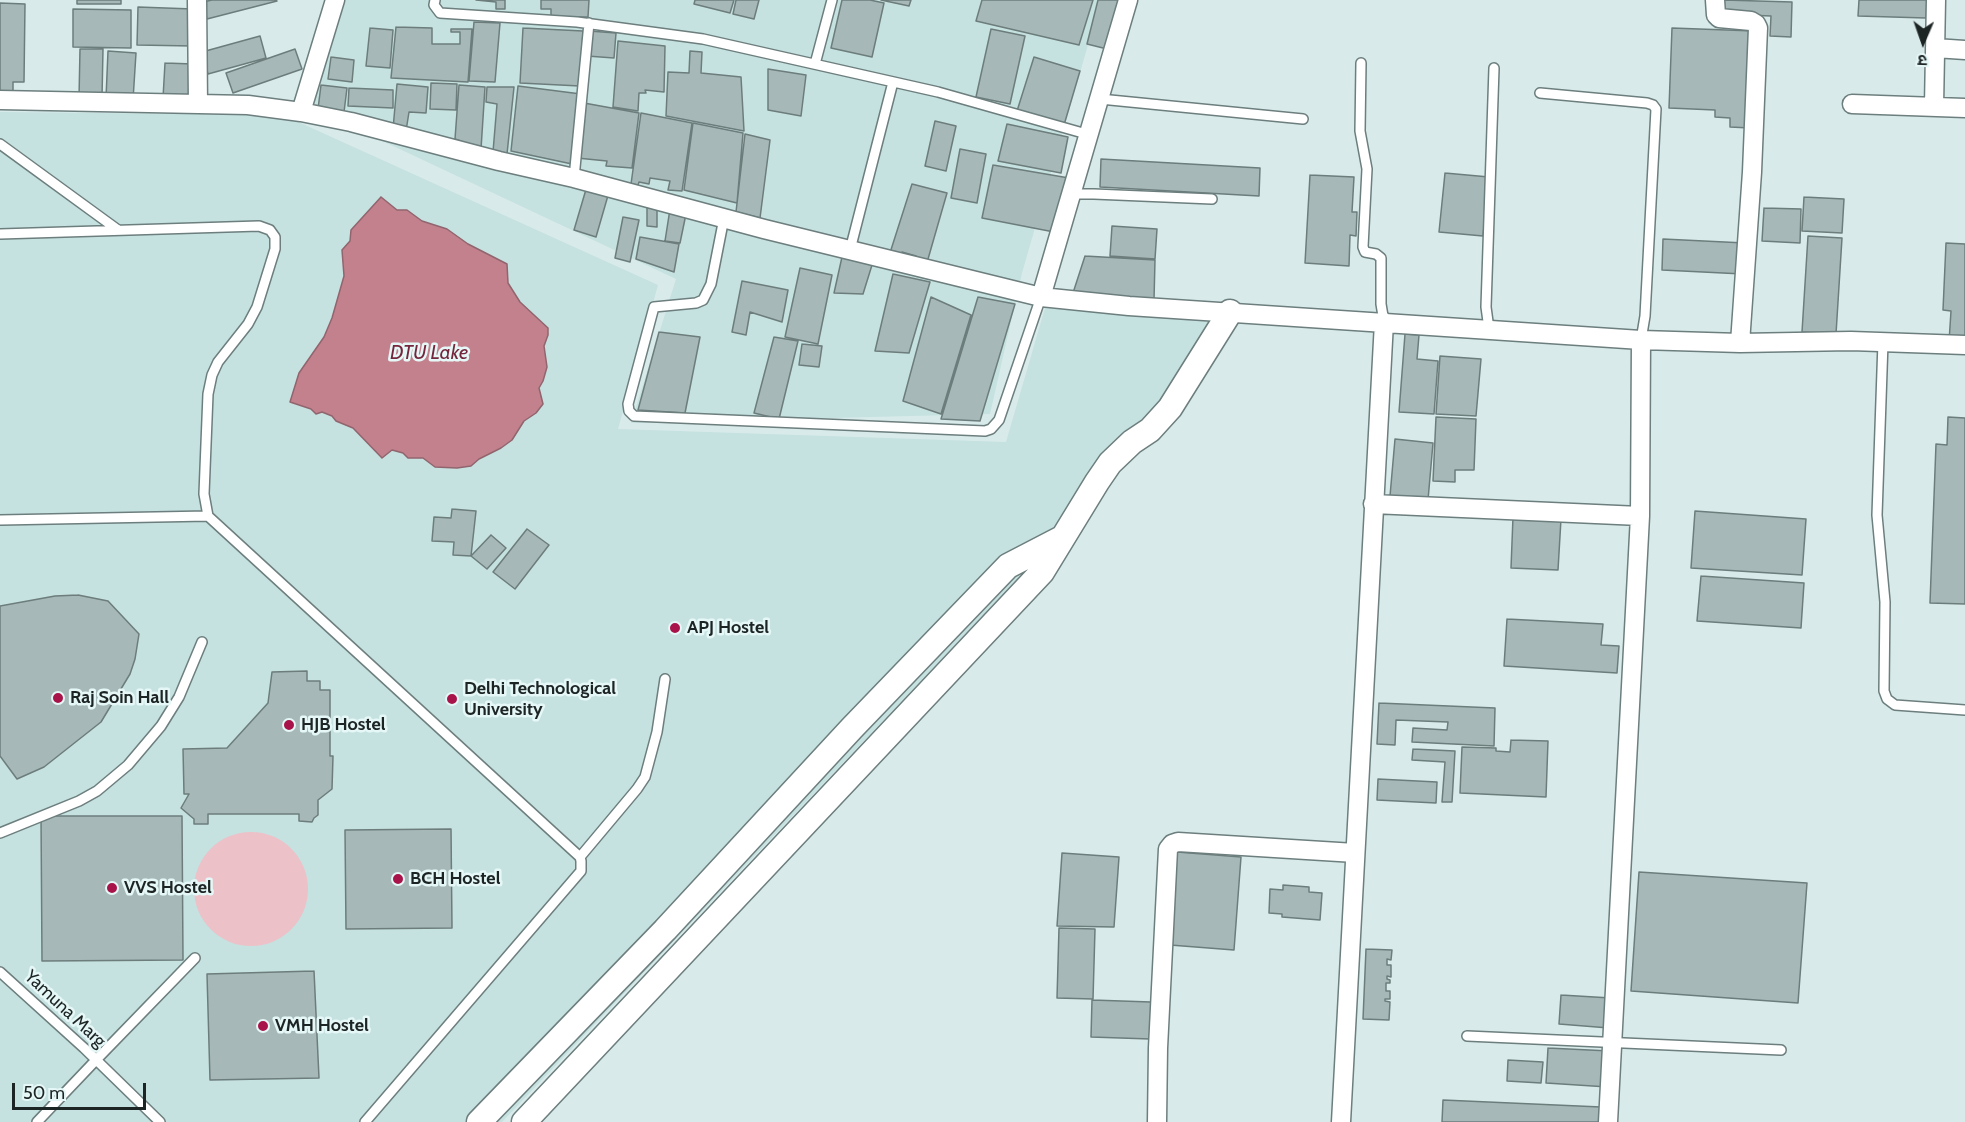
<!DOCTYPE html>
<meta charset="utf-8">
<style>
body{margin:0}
#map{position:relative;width:1965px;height:1122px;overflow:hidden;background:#d8ebea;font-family:Cabin,"Noto Sans Devanagari",sans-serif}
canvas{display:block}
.north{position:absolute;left:1893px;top:12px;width:60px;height:60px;-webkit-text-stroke:4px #e5f8f7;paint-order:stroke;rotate:182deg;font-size:16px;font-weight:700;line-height:24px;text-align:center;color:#1d2424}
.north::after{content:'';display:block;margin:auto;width:21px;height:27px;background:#1d2424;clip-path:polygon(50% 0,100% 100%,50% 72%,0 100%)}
.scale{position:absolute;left:12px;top:1083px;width:134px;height:27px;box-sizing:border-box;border:3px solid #1d2424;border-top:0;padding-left:8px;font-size:18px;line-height:21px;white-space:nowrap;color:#1d2424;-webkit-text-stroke:4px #e5f8f7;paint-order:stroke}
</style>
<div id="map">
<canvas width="1965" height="1122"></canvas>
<div class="north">उ</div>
<div class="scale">50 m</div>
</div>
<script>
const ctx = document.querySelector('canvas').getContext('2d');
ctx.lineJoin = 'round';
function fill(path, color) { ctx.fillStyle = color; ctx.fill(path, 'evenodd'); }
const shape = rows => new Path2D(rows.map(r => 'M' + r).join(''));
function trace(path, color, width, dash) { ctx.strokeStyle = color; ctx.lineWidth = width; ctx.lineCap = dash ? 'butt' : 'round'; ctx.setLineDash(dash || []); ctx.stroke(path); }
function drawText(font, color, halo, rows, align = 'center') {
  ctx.font = font + ' Cabin,sans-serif'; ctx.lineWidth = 5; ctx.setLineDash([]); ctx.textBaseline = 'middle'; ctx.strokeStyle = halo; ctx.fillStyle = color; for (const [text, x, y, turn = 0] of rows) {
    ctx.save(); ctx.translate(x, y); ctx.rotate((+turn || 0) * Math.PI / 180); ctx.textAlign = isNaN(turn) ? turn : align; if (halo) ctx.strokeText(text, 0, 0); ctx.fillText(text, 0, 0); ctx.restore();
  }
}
const built = shape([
 [343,0,1101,0,1022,273,990,414,631,423,676,279,306,105],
 [0,112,283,115,658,285,618,429,1006,442,1045,308,1230,312,1159,430,502,1122,0,1122]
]);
const green = shape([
 '194 889a57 57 0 1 1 114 0a57 57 0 1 1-114 0Z'
]);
const water = shape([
 [381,197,397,210,407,210,422,221,447,229,468,244,507,264,508,283,520,302,548,328,548,335,544,346,547,367,543,381,539,388,543,404,536,413,524,421,512,440,501,448,479,459,471,466,457,468,435,467,423,458,408,458,403,453,392,450,382,458,353,428,336,421,332,416,322,412,316,414,311,409,290,402,299,373,324,337,332,318,344,276,342,250,350,241,351,230,381,197]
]);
const building = shape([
 [77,0,121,0,121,4,77,4,77,0],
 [212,0,276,0,277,1,207,19,203,2,212,0],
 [476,0,505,0,505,9,496,9,496,2,476,0],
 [541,0,589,0,588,17,551,17,551,9,541,9,541,0],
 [695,0,734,0,730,13,694,4,695,0],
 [736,0,759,0,754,19,733,14,736,0],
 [842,0,870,0,884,3,872,57,831,48,842,0],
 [881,0,911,0,909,6,881,0],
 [982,0,1093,0,1079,45,976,21,982,0],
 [1098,0,1119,0,1107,49,1087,44,1098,0],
 [1724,0,1792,2,1791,37,1770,36,1771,16,1724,14,1724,0],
 [1859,0,1927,0,1926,18,1858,16,1859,0],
 [0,3,25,4,24,82,13,82,13,95,0,95,0,3],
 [138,7,193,9,192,46,137,45,138,7],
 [73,9,131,10,131,48,73,47,73,9],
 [474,22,500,23,495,82,469,81,474,22],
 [396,27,432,28,432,44,460,44,460,32,451,32,451,29,472,29,468,82,391,78,396,27],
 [370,28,393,30,390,68,366,66,370,28],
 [523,28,583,31,580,86,520,83,523,28],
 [1672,28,1754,31,1750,128,1730,127,1730,118,1715,117,1715,110,1669,108,1672,28],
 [991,29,1025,36,1010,104,976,97,991,29],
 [589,31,616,33,614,58,587,56,589,31],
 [260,36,266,58,208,74,202,52,260,36],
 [618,41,665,46,664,92,645,90,646,93,639,93,638,111,613,107,618,41],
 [80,49,103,49,102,98,79,98,80,49],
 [295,49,302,69,233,93,226,73,295,49],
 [108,51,136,53,133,100,106,98,108,51],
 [690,51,702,52,701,73,741,77,744,131,666,116,668,72,689,73,690,51],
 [331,57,354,60,352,82,328,79,331,57],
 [1034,57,1080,71,1064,125,1017,111,1034,57],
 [165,63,193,64,192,99,163,98,165,63],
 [768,69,806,75,801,116,768,110,768,69],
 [431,83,457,84,456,110,430,109,431,83],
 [397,84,428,87,426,113,409,112,406,131,393,129,397,84],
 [321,85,347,88,344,112,318,109,321,85],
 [459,85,485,87,481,149,455,139,459,85],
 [518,86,581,94,572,164,511,151,518,86],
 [487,87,514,87,507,154,493,152,497,104,486,102,487,87],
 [349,88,393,90,393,108,348,106,349,88],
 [584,103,639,113,632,168,606,166,607,161,577,158,584,103],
 [641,113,692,123,682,191,668,190,670,181,650,178,649,184,639,182,638,185,631,184,641,113],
 [935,121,956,126,946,171,925,166,935,121],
 [693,123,743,133,737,203,684,190,693,123],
 [1007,124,1068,137,1061,173,998,161,1007,124],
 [745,134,770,140,760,218,736,212,745,134],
 [960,149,986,154,977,203,951,198,960,149],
 [1101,159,1260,168,1259,196,1100,187,1101,159],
 [993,165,1069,178,1054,232,982,218,993,165],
 [1445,173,1489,177,1483,236,1439,232,1445,173],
 [1310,175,1354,177,1352,212,1357,212,1356,236,1350,235,1349,266,1305,263,1310,175],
 [912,184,947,193,926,266,914,262,916,256,902,252,900,259,889,256,912,184],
 [587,186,609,192,596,237,574,230,587,186],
 [1804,197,1844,199,1842,233,1802,231,1804,197],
 [647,206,657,207,657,227,647,226,647,206],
 [1764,208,1801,209,1800,243,1762,241,1764,208],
 [670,209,686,214,680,243,665,241,670,209],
 [623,217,639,220,630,262,615,258,623,217],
 [1112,226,1157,229,1155,259,1110,256,1112,226],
 [1808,236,1842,238,1836,334,1802,332,1808,236],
 [640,237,679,244,674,272,636,259,640,237],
 [1663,239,1745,243,1743,274,1662,270,1663,239],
 [1946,243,1965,244,1965,343,1949,342,1951,311,1943,310,1946,243],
 [1085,256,1155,260,1154,300,1072,296,1085,256],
 [842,257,872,265,863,294,834,293,842,257],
 [800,268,832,275,818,344,785,337,800,268],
 [893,274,930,282,909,353,875,351,893,274],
 [742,281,788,290,782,322,750,312,746,335,732,332,742,281],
 [931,297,971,315,941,414,903,401,931,297],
 [978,297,1015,304,980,421,941,419,978,297],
 [659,332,700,337,685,413,638,410,659,332],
 [1405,334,1419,335,1417,359,1438,361,1434,414,1399,412,1405,334],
 [774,337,798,341,779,419,754,413,774,337],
 [802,344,822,346,819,367,799,365,802,344],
 [1440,356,1481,359,1476,416,1436,414,1440,356],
 [1436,417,1476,419,1474,470,1455,470,1455,482,1433,481,1436,417],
 [1948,417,1965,418,1965,604,1930,603,1936,444,1947,445,1948,417],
 [1395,439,1433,443,1428,500,1390,496,1395,439],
 [452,509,476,511,471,556,453,555,454,542,432,541,434,517,451,518,452,509],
 [1695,511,1806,519,1802,575,1691,568,1695,511],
 [1513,517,1561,519,1558,570,1511,568,1513,517],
 [527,529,549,545,515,589,493,572,527,529],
 [491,535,506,548,487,569,471,556,491,535],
 [1701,576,1804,583,1801,628,1697,621,1701,576],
 [78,595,108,601,139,634,135,659,130,674,101,722,44,767,17,779,0,756,0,606,55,596,78,595],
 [1507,619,1603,624,1601,645,1619,646,1617,673,1504,666,1507,619],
 [307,671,307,681,320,681,320,690,330,690,330,756,333,756,332,789,318,800,318,815,314,818,312,822,299,821,299,814,208,814,208,824,194,824,194,819,181,808,189,794,184,794,183,749,227,748,268,703,272,672,307,671],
 [1379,703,1495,708,1494,746,1412,742,1413,728,1447,730,1448,722,1396,720,1395,745,1377,744,1379,703],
 [1511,740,1548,741,1546,797,1460,793,1462,747,1496,748,1496,751,1510,752,1511,740],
 [1413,749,1455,751,1452,802,1442,802,1445,762,1412,760,1413,749],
 [1378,779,1437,782,1436,803,1377,800,1378,779],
 [41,816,182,816,183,960,42,961,41,816],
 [451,829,452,928,346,929,345,830,451,829],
 [1177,852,1241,857,1234,950,1170,945,1177,852],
 [1062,853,1119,857,1114,927,1057,926,1062,853],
 [1639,872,1807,883,1798,1003,1631,991,1639,872],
 [1283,885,1309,887,1309,892,1322,893,1320,920,1282,917,1282,914,1269,913,1270,889,1283,890,1283,885],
 [1059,928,1095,929,1093,999,1057,998,1059,928],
 [1366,949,1392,950,1391,960,1387,959,1387,965,1391,965,1391,977,1387,976,1387,979,1390,980,1390,983,1386,983,1386,991,1390,991,1390,999,1385,999,1385,1001,1390,1002,1389,1020,1363,1019,1366,949],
 [314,971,319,1078,210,1080,207,974,314,971],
 [1561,995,1611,998,1609,1028,1559,1024,1561,995],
 [1092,1000,1151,1002,1150,1039,1091,1037,1092,1000],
 [1548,1048,1610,1051,1608,1087,1546,1083,1548,1048],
 [1508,1060,1543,1062,1541,1083,1507,1081,1508,1060],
 [1443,1100,1601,1107,1604,1122,1442,1122,1443,1100]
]);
const service = shape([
 [435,0,434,5,440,13,577,22,703,39,938,92,1090,135],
 [1361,63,1360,131,1367,169,1363,247,1365,252,1376,254,1381,258,1381,304,1384,322],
 [815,64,832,0],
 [1540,93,1647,103,1653,105,1656,109,1645,316,1641,340],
 [1100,99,1303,119],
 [0,144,118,230],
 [574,178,589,23],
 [1072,194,1094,194,1212,199],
 [724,218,711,284,703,300,696,303,654,307,628,404,629,411,634,416,985,431,991,429,999,420,1041,297],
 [0,234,259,226,270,230,275,237,275,249,257,307,248,324,218,362,212,375,208,394,204,494,208,516,580,857,581,861,581,871,365,1122],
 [850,250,893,82],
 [1489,329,1486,307,1494,68],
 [1883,342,1877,515,1885,602,1884,691,1887,699,1895,705,1965,710],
 [0,520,208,516],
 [0,833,79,801,97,791,128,765,161,726,179,697,202,642],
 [580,857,637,789,645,777,657,732,665,679],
 [0,972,84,1048,160,1122],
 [1467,1036,1781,1050],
 [37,1122,96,1060,195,958]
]);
const minor = shape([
 [197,0,198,104],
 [1715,0,1716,15,1719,18,1751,21,1756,24,1758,28,1752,172,1740,343],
 [1935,48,1965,50],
 [0,100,248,105,301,112,351,122,499,161,574,178,764,229,1041,297,1129,306,1641,340,1740,343,1851,341,1965,345],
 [1852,104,1965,108],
 [1934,106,1936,0],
 [301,112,335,0],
 [1041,297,1128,0],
 [1373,504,1640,516,1608,1122],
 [1640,516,1641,340],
 [1157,1122,1158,1048,1168,849,1172,844,1178,842,1355,853],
 [1341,1122,1384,322]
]);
const tertiary = shape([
 [479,1122,665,930,852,728,1008,566,1062,538],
 [524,1122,1042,572,1097,482,1110,463,1132,442,1150,430,1170,408,1230,312]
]);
const markers = [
 [675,628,6,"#a8144a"],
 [58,698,6,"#a8144a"],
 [452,699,6,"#a8144a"],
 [289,725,6,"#a8144a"],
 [398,879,6,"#a8144a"],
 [112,888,6,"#a8144a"],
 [263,1026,6,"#a8144a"]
];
const poiNames = [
 ["APJ Hostel",687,628],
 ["Delhi Technological",464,689],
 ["University",464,710],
 ["Raj Soin Hall",70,698],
 ["HJB Hostel",301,725],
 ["BCH Hostel",410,879],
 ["VVS Hostel",124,888],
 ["VMH Hostel",275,1026]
];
const streetNames = [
 ["Yamuna Marg",65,1009,43]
];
const waterNames = [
 ["DTU Lake",429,353]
];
fill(built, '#c5e1e0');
fill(green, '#edc1c8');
fill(water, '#c3818d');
trace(water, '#91656e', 1.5);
fill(building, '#a6b9b8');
trace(building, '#6c7d7c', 1.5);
trace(service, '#6c7e7d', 12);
trace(minor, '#6c7e7d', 21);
trace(tertiary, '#6c7e7d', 27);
trace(service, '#fff', 9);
trace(minor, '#fff', 18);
trace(tertiary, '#fff', 24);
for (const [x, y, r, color] of markers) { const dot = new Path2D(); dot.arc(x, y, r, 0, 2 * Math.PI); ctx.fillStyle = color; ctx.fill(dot); trace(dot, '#e5f8f7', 2); }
drawText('bold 18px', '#1d2424', '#e5f8f7', poiNames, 'left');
drawText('18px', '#1d2424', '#e5f8f7', streetNames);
drawText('italic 20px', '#76263c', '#e5f8f7', waterNames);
</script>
